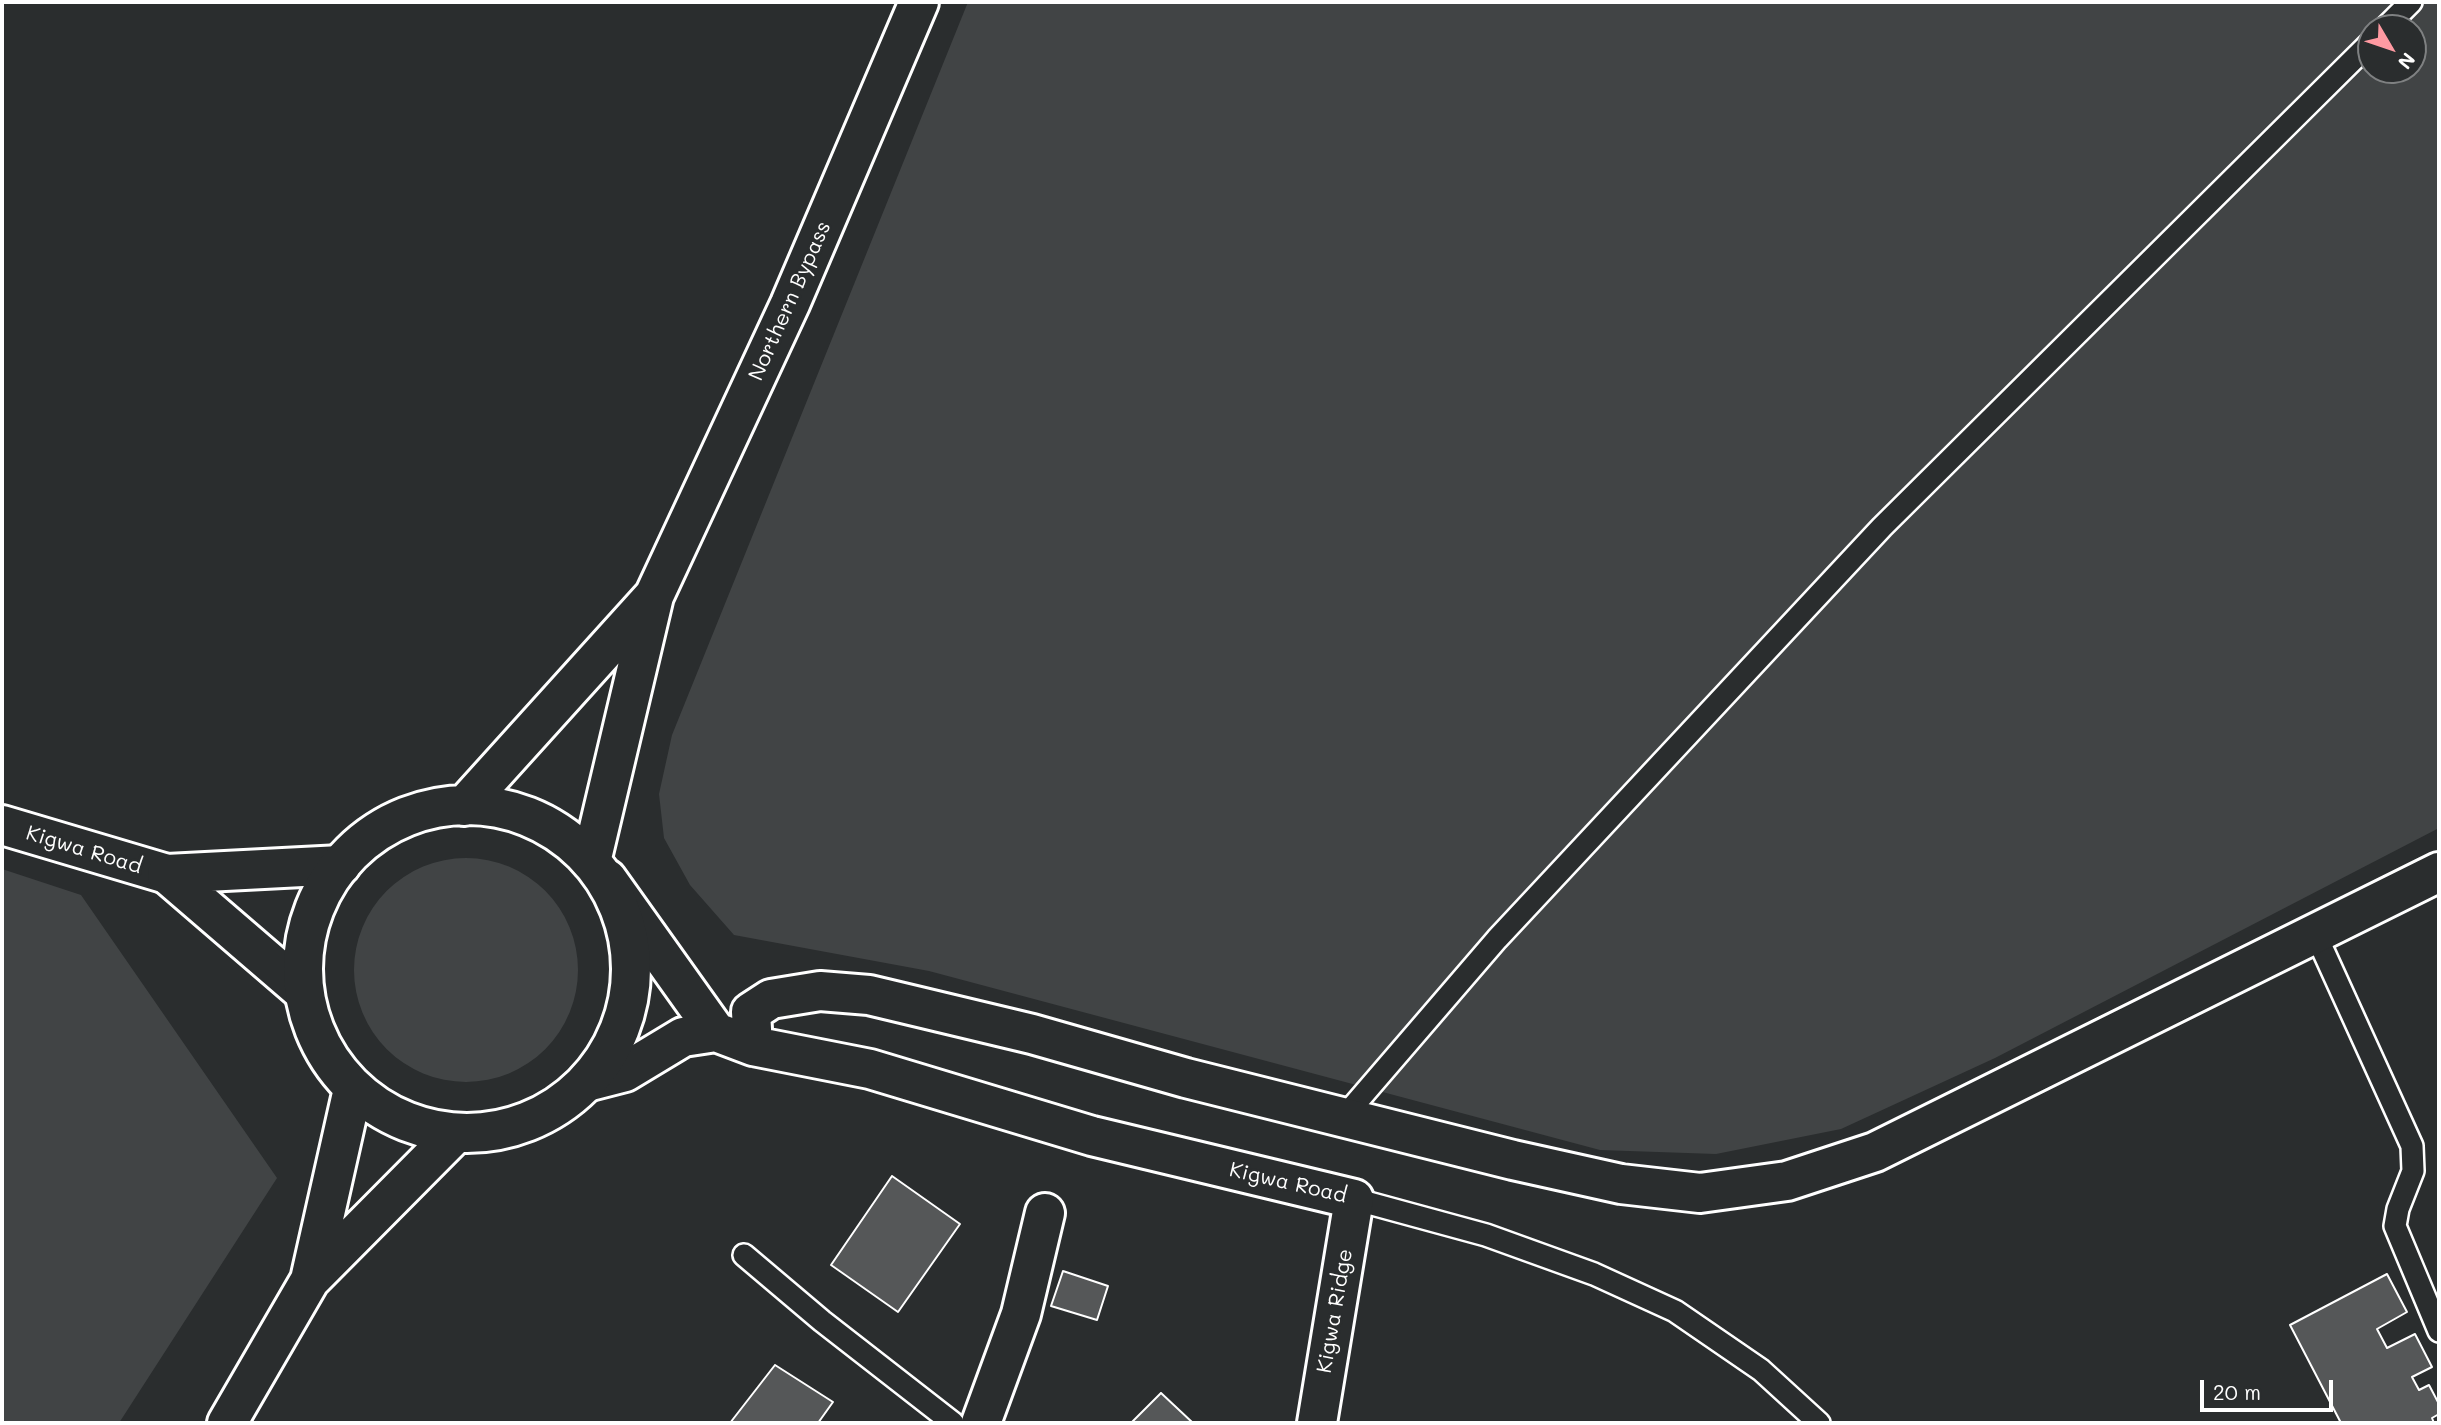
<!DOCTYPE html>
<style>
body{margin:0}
#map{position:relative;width:2441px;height:1425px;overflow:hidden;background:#2a2d2e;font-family:Mali,sans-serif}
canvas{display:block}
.frame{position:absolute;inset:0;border:4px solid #fff;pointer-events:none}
.north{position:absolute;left:2357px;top:14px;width:70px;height:70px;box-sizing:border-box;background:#2a2d2e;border:2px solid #7f8182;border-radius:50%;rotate:129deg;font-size:19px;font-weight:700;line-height:28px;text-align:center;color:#fff}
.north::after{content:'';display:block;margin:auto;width:24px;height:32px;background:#ff9aa2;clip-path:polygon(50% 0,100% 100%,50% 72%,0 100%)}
.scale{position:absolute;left:2200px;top:1380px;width:133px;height:32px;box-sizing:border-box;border:4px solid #fff;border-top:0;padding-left:9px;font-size:21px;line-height:24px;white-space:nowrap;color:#fff;-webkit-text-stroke:5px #2a2d2e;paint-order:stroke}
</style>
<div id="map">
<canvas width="2441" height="1425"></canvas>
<div class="frame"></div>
<div class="north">N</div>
<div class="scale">20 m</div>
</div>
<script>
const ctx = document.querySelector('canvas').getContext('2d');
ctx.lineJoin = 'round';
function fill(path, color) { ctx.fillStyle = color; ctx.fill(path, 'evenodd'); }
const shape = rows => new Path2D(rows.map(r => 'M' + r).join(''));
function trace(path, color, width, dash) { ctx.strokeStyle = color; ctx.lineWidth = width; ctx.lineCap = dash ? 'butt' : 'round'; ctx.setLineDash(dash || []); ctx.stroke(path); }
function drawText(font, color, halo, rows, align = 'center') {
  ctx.font = font + ' Mali,sans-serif'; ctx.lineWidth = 5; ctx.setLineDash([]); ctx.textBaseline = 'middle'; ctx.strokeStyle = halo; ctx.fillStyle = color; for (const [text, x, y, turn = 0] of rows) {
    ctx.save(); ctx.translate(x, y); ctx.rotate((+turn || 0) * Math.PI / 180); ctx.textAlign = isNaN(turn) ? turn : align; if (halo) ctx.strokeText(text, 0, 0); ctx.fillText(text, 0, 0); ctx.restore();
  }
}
const green = shape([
 [968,2,2439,2,2439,828,1995,1058,1841,1129,1716,1154,1600,1150,929,971,734,935,690,885,664,838,659,794,672,735],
 [2371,28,2413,28,2413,70,2371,70],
 '354 970a112 112 0 1 1 224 0a112 112 0 1 1-224 0Z',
 [2,869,81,895,277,1178,119,1423,2,1423]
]);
const building = shape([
 [892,1176,960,1224,898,1312,831,1265,892,1176],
 [1063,1271,1108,1286,1097,1320,1051,1306,1063,1271],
 [2387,1274,2407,1312,2377,1329,2387,1348,2415,1334,2432,1367,2412,1377,2419,1390,2429,1385,2439,1404,2439,1414,2432,1418,2434,1423,2341,1423,2290,1325,2387,1274],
 [775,1365,833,1402,818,1423,730,1423,775,1365],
 [1161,1393,1193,1423,1131,1423,1161,1393]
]);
const service = shape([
 [2385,28,2411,2],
 [2316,935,2412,1146,2413,1171,2398,1209,2395,1226,2439,1331],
 [1343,1118,1497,939,1882,527,2371,42],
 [1354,1199,1486,1235,1594,1274,1675,1311,1761,1370,1819,1423],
 [744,1255,822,1321,953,1423]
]);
const minor = shape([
 [607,879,716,1032],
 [753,1046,751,1012,771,999,820,991,869,995,1032,1034,1186,1078,1513,1160,1621,1184,1700,1193,1787,1181,1875,1152,2439,872],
 [590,1081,625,1072,683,1037,716,1032,753,1046,870,1069,1092,1136,1354,1199,1317,1423],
 [981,1423,1021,1314,1045,1213]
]);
const tertiary = shape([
 [2,825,167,874]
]);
const secondary = shape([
 [167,874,304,992],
 [167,874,341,865]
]);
const primary = shape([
 '303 969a164 164 0 1 1 328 0a164 164 0 1 1-328 0Z',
 [464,806,652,598],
 [591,862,654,596,790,304,919,2],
 [310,1280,353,1089],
 [227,1423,310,1280,455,1134]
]);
const streetNames = [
 ["Northern Bypass",790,301,-66],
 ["Kigwa Road",84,850,17],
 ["Kigwa Road",1288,1183,13],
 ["Kigwa Ridge",1335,1311,-80]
];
fill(green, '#414445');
fill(building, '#555758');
trace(building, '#fff', 2);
trace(service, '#fff', 26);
trace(minor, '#fff', 44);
trace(tertiary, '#fff', 44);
trace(secondary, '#fff', 44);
trace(primary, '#fff', 44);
trace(service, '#2a2d2e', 21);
trace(minor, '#2a2d2e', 38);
trace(tertiary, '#2a2d2e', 38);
trace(secondary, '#2a2d2e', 38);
trace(primary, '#2a2d2e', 38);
drawText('21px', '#fff', '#2a2d2e', streetNames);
</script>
